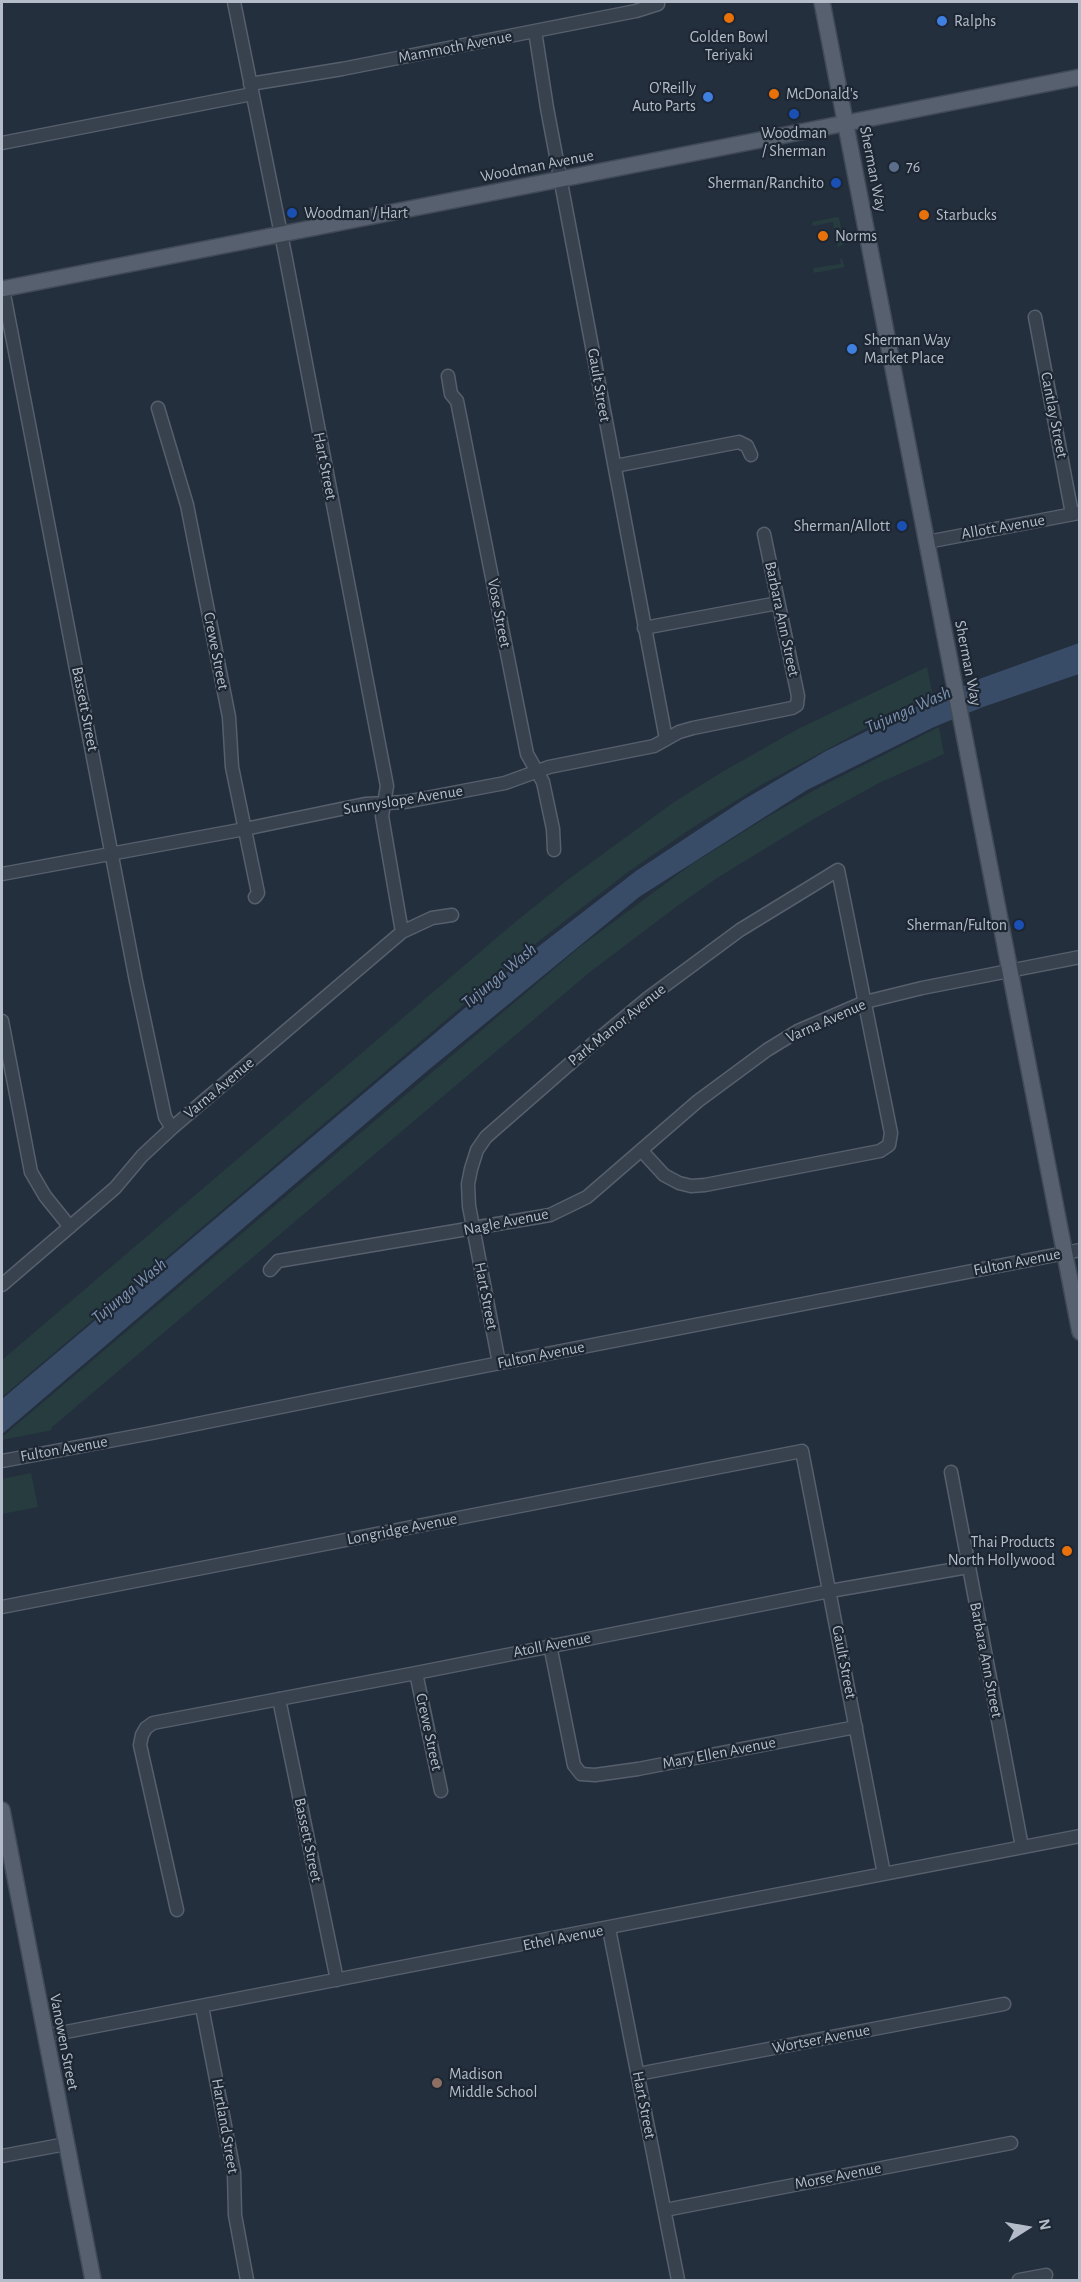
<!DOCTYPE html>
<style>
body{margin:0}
#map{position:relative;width:1081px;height:2282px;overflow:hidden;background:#242f3e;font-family:"Alegreya Sans",sans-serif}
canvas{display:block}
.frame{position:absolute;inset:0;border:3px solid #b4bcc9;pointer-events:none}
.north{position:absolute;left:997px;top:2198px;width:60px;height:60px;-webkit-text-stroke:4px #1d2633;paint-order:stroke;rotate:79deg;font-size:16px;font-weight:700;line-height:24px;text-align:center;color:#b4bcc9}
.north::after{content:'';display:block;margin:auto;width:21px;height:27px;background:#b4bcc9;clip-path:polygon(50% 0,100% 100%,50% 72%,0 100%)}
</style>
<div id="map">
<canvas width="1081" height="2282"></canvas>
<div class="frame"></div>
<div class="north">N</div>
</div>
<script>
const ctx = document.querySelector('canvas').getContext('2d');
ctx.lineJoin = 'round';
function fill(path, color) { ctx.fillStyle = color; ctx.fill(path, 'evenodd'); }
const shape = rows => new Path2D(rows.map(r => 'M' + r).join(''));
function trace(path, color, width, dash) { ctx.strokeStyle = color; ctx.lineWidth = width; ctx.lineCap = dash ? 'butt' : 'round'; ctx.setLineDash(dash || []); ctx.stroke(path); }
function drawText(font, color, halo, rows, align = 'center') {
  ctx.font = font + ' "Alegreya Sans",sans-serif'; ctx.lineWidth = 4.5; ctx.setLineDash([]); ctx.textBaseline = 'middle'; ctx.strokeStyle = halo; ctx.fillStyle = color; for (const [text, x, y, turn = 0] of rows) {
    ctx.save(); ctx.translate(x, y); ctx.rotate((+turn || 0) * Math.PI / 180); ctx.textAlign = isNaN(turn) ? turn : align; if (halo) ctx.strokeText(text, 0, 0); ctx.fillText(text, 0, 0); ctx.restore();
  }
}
const green = shape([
 [837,217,839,218,844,244,838,247,833,222,813,226,812,222],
 [840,259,842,259,845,267,814,273,813,268,841,264],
 [927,667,933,696,872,725,761,785,692,828,628,872,539,941,2,1397,2,1360,514,923,570,878,674,802,722,772,798,729],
 [939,727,944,754,879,783,812,820,717,878,676,907,590,972,51,1428,52,1430,2,1440,2,1437,581,946,692,864,769,816,822,786],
 [31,1473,38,1507,2,1514,2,1479]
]);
const water = shape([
 [1079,643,1079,674,983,707,934,727,807,790,639,897,426,1072,2,1434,2,1399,530,953,636,871,743,800,826,751,926,702,982,678]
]);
const minor = shape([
 [234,2,285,254,387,786,382,816,402,932],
 [535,31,547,108,666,739],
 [250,84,342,69,636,11,658,4],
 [2,143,252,94],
 [3,289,136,981,165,1117,172,1128],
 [1035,317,1072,514],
 [448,376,451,394,457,401,527,754,543,782,553,829,554,850],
 [158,408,187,505,229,717,232,767,258,893,255,897],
 [615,466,739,442,747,446,751,455],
 [927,542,1079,513],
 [644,628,778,603],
 [2,874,245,829,365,804,405,802,505,783,549,767,654,746,679,732,693,728,792,708,797,705,798,696,764,534],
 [2,1021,31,1172,45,1196,70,1227],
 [270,1270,278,1261,550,1215,587,1197,698,1101,767,1050,798,1031,865,1002,922,988,1080,957],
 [2,1285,115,1188,142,1156,172,1128,402,932,432,918,452,915],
 [499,1363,469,1206,468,1184,471,1169,477,1150,486,1137,589,1047,648,998,740,930,838,870,891,1133,889,1145,880,1151,705,1185,691,1186,679,1183,664,1175,641,1150],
 [2,1461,152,1433,459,1371,1080,1250],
 [951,1472,1022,1847],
 [2,1607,802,1451,884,1874],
 [550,1645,574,1765,581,1774,595,1775,638,1769,856,1727],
 [416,1673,441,1791],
 [279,1699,337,1980],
 [177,1910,140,1745,142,1735,146,1728,153,1723,416,1673,830,1591,968,1567],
 [609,1929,678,2280],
 [202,2007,234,2172,235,2215,247,2280],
 [45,2036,1080,1836],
 [638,2074,1004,2004],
 [2,2156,66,2144],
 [665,2210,1011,2143],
 [1019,2280,1046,2275]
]);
const major = shape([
 [822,2,1080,1332],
 [2,289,1080,77],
 [2,1810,93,2280]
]);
const markers = [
 [729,18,6,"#e8710a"],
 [942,21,6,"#3f7fe0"],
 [774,94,6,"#e8710a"],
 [708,97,6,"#3f7fe0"],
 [794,114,6,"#1a4fb4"],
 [894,167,6,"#5c6f8a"],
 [836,183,6,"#1a4fb4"],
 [292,213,6,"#1a4fb4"],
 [924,215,6,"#e8710a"],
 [823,236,6,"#e8710a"],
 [852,349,6,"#3f7fe0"],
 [902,526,6,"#1a4fb4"],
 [1019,925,6,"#1a4fb4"],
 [1067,1551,6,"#e8710a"],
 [437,2083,6,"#8d6e63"]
];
const poiNames = [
 ["Ralphs",954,21],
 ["Golden Bowl",729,37,"center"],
 ["Teriyaki",729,55,"center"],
 ["O'Reilly",696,88,"right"],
 ["Auto Parts",696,106,"right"],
 ["McDonald's",786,94],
 ["Woodman",794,133,"center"],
 ["/ Sherman",794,151,"center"],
 ["76",906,167],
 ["Sherman/Ranchito",824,183,"right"],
 ["Woodman / Hart",304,213],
 ["Starbucks",936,215],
 ["Norms",835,236],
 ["Sherman Way",864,340],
 ["Market Place",864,358],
 ["Sherman/Allott",890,526,"right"],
 ["Sherman/Fulton",1007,925,"right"],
 ["Thai Products",1055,1542,"right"],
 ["North Hollywood",1055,1560,"right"],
 ["Madison",449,2074],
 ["Middle School",449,2092]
];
const streetNames = [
 ["Mammoth Avenue",455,47,-11],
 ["Woodman Avenue",537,166,-11],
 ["Sherman Way",873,169,79],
 ["Gault Street",599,385,80],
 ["Cantlay Street",1054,415,79],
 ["Hart Street",325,466,79],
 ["Allott Avenue",1003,527,-10],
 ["Vose Street",499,613,79],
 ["Barbara Ann Street",782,619,78],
 ["Crewe Street",216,651,79],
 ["Sherman Way",968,663,79],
 ["Bassett Street",85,709,79],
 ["Sunnyslope Avenue",403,800,-9],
 ["Varna Avenue",826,1021,-24],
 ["Park Manor Avenue",617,1025,-39],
 ["Varna Avenue",219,1088,-40],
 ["Nagle Avenue",506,1222,-11],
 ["Fulton Avenue",1017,1262,-11],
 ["Hart Street",486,1296,79],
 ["Fulton Avenue",541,1355,-11],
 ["Fulton Avenue",64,1449,-10],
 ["Longridge Avenue",402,1529,-11],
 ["Atoll Avenue",552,1645,-11],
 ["Barbara Ann Street",986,1660,79],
 ["Gault Street",844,1662,79],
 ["Crewe Street",429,1732,78],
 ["Mary Ellen Avenue",719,1753,-11],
 ["Bassett Street",308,1840,78],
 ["Ethel Avenue",563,1938,-11],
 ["Wortser Avenue",821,2039,-11],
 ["Vanowen Street",64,2042,79],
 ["Hart Street",644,2105,79],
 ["Hartland Street",225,2126,80],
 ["Morse Avenue",838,2176,-11]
];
const waterNames = [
 ["Tujunga Wash",908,710,-24],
 ["Tujunga Wash",499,976,-40],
 ["Tujunga Wash",129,1291,-40]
];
fill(green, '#263c3f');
fill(water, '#394c67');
trace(minor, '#565f6c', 15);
trace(major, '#414a57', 18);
trace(minor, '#38414e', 12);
trace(major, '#56606e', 15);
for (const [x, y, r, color] of markers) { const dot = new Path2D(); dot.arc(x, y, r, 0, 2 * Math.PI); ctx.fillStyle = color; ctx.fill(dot); trace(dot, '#1d2633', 2); }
drawText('16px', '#b4bcc9', '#1d2633', poiNames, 'left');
drawText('16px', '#b4bcc9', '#1d2633', streetNames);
drawText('italic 18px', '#7c92b1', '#1d2633', waterNames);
</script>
